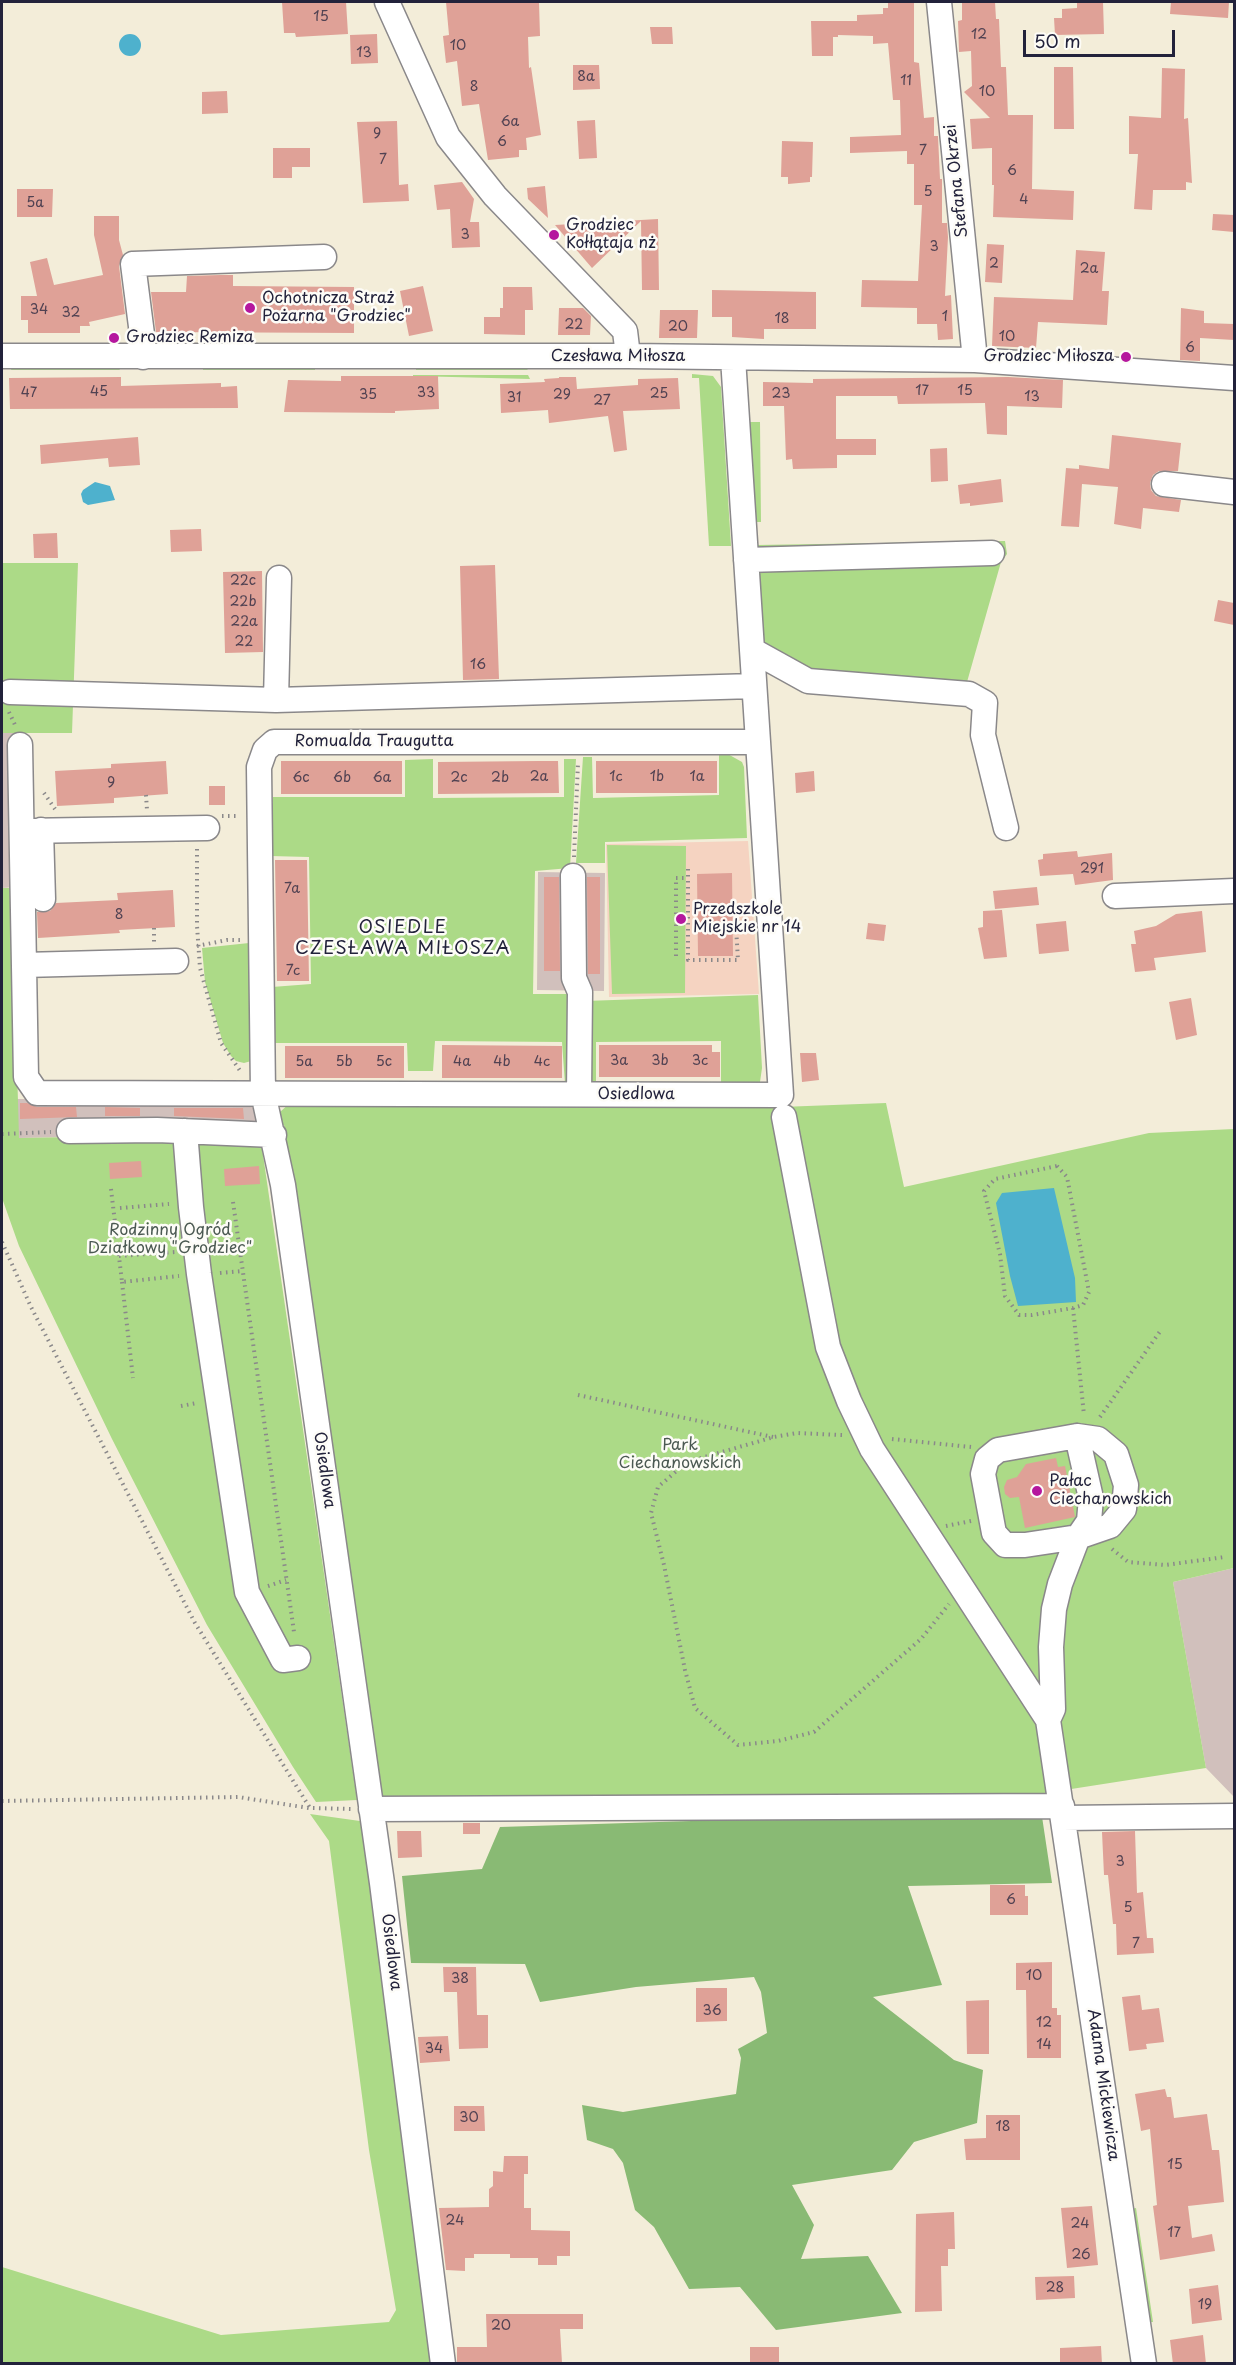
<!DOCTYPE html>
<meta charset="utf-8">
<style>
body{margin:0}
#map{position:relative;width:1236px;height:2365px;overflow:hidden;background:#f3edd9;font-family:"Playpen Sans",sans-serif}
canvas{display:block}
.frame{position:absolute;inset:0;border:3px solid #22223b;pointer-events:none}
.scale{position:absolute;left:1023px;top:30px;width:152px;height:27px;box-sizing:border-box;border:3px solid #22223b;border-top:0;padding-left:8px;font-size:18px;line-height:21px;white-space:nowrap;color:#22223b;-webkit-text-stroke:4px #fdfcf7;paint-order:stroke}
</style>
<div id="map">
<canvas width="1236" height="2365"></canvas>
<div class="frame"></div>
<div class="scale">50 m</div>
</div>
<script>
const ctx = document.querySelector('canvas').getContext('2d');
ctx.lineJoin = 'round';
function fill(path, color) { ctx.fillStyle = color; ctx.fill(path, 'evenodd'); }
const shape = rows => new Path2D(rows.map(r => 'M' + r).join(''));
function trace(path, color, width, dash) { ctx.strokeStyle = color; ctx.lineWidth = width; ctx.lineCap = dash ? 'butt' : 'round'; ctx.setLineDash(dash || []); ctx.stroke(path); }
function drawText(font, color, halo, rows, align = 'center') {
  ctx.font = font + ' "Playpen Sans",sans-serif'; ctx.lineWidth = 5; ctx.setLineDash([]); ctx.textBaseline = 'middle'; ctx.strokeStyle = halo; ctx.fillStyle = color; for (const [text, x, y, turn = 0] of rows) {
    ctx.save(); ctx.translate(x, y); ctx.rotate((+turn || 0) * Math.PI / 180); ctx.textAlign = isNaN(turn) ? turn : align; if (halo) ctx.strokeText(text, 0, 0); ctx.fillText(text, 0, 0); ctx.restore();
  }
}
const built = shape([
 [748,841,759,994,609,997,606,844]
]);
const industrial = shape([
 [2,733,14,733,18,887,2,888],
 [538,872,605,873,604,991,537,990],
 [17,1099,256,1099,262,1148,244,1139,195,1135,18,1138],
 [1234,1568,1234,1797,1206,1768,1173,1582]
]);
const green = shape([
 [12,367,118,367,120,370,11,370],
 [203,367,315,367,315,370,203,370],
 [416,367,526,368,528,370,416,370],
 [692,374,713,376,721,387,731,546,709,546,699,378,692,378],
 [413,375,528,375,530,379,413,376],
 [749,422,760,422,761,522,753,522],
 [1005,541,1007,554,1001,562,967,682,765,671,757,545],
 [2,563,78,563,72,733,2,733],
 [726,753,742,762,744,767,747,838,605,842,605,863,576,863,583,757,592,757,593,798,719,795,719,754],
 [433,759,433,798,564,797,564,759,576,759,570,868,535,871,533,994,575,994,573,1084,565,1084,562,1042,435,1041,433,1071,408,1071,407,1043,273,1043,272,987,311,984,309,857,270,856,273,797,405,797,405,760],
 [607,845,686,846,685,993,612,994],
 [2,888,12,888,19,1138,195,1135,244,1139,262,1148,357,1800,316,1802,293,1767,207,1625,112,1439,19,1246,2,1198],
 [249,943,252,943,255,1060,244,1063,236,1061,231,1056,223,1043,205,982,202,948],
 [758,995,762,1068,760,1082,721,1084,721,1041,596,1042,596,1082,582,1082,585,1001],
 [291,1102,781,1107,886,1103,904,1187,1149,1133,1234,1129,1234,1568,1173,1582,1206,1768,1020,1797,381,1802,284,1125,279,1125,280,1112],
 [310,1814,367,1822,435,2363,2,2363,2,2267,221,2335,389,2322,396,2310,369,2150,329,1841],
 [1136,2208,1153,2322,1148,2322,1131,2209]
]);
const forest = shape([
 [1041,1810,1052,1883,908,1886,942,1985,873,1997,954,2060,983,2070,977,2123,914,2142,892,2170,792,2185,814,2225,801,2259,868,2256,902,2313,776,2330,740,2287,689,2289,654,2227,635,2210,623,2163,613,2149,587,2140,582,2105,623,2112,736,2094,741,2058,738,2049,767,2033,761,1992,754,1977,636,1987,540,2002,525,1964,411,1963,402,1876,482,1869,500,1827]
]);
const water = shape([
 '119 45a11 11 0 1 1 22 0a11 11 0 1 1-22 0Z',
 [95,482,110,486,115,500,88,505,83,502,81,494,83,490],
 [1054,1188,1075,1278,1076,1302,1018,1306,1010,1276,996,1203,1002,1193]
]);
const building = shape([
 [282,2,346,2,348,34,296,37,295,33,284,33],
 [446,2,539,2,540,36,528,37,529,68,531,67,541,135,526,138,527,150,519,150,519,157,488,160,479,104,462,106,457,61,446,63,443,36,449,35],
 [888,2,914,2,914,62,919,63,924,118,934,117,934,136,938,136,940,179,942,179,942,223,947,223,948,237,945,296,951,295,953,339,938,340,937,324,917,324,917,308,861,307,862,280,918,281,922,205,914,205,914,164,907,164,907,151,850,153,850,137,901,135,900,100,893,100,888,43,873,44,873,36,838,35,838,37,833,37,833,56,812,56,811,21,857,21,857,15,883,14,883,8,888,8],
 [962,2,995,2,996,19,999,19,1001,67,1006,67,1008,115,1033,115,1032,189,1074,191,1073,220,993,217,994,185,992,185,992,148,972,149,970,119,990,118,964,92,972,86,971,51,959,52,958,21,962,20],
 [1103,2,1104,34,1055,35,1054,18,1062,18,1062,9,1077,8,1077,3],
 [1171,2,1229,2,1228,18,1170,14],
 [650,27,672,27,673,44,652,44],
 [377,34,378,63,351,64,350,35],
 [573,65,599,65,600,89,573,90],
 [1054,67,1073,67,1074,129,1054,129],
 [1162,68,1185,69,1184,119,1188,118,1192,183,1186,182,1186,190,1153,190,1152,210,1134,209,1138,154,1129,154,1129,116,1161,118],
 [227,91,228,113,202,114,202,92],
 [595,120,597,158,579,159,577,121],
 [397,121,399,185,408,184,409,201,363,203,357,122],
 [782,141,813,142,812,177,810,177,810,182,788,184,788,177,781,177],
 [273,148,310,148,310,167,292,167,292,178,273,178],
 [462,182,474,199,470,222,479,222,480,247,452,248,450,209,437,210,434,185],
 [545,186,548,218,528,199,527,188],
 [17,189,53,189,52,217,17,217],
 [1213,214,1234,215,1234,232,1212,230],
 [94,216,119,216,119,240,123,255,119,266,125,314,89,322,90,326,80,326,80,333,28,333,28,320,21,320,21,296,37,296,30,262,47,258,54,285,103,275,94,235],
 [658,219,659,290,642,290,641,221,592,268,555,225],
 [987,244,1004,245,1002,283,985,282],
 [1076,250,1105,252,1102,291,1109,291,1107,325,1038,322,1036,348,992,346,994,297,1073,300],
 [220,275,233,275,233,286,354,287,354,333,156,332,151,292,186,292,187,276],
 [423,286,433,331,409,336,400,291],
 [503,287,532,287,533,310,525,310,525,335,484,334,484,317,500,317,500,308,503,308],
 [712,290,816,292,816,329,764,329,764,339,732,337,732,317,712,317],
 [559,308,583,308,591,316,590,335,558,335],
 [1181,308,1204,311,1204,323,1234,324,1234,340,1200,338,1200,361,1180,360],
 [660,310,698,310,697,338,659,338],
 [341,376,438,376,439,409,395,411,395,413,284,412,288,380,341,381],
 [121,377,121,386,221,383,221,387,237,386,238,408,10,409,9,378],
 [559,377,576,377,577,389,638,385,638,379,678,378,680,409,623,411,627,450,614,452,608,416,549,423,548,410,501,413,500,384,545,382,544,379,559,378],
 [1008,377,1063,380,1062,408,1007,406,1007,435,987,434,985,403,898,404,897,396,836,396,836,439,876,439,876,455,837,455,837,468,793,469,792,459,786,460,784,406,763,406,763,382,813,383,813,379],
 [1112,435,1181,443,1178,471,1159,471,1153,475,1150,483,1151,490,1156,496,1181,500,1179,512,1143,508,1141,529,1114,524,1118,487,1082,484,1079,527,1061,526,1066,468,1079,469,1079,465,1109,469],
 [138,437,140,465,109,467,108,458,41,464,40,445],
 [947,448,948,481,931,482,930,449],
 [1001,479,1003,502,970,506,970,503,960,504,958,485],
 [201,529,202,551,171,552,170,530],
 [57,533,58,558,34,558,33,534],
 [495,565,499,679,463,680,460,566],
 [262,571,263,652,225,653,223,572],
 [1218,600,1234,603,1234,625,1214,621],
 [166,761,168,794,114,798,114,803,57,806,55,771,111,768,111,764],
 [281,761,402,761,402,794,281,794],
 [538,761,558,761,559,793,438,794,438,762],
 [596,761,717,761,717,793,596,793],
 [814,771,815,791,796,793,795,773],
 [209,786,225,786,225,805,209,805],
 [1077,851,1078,857,1112,853,1113,880,1075,885,1073,874,1040,876,1038,860,1043,859,1043,854],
 [275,860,307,860,309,981,277,981],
 [732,873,733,956,698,956,697,874],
 [544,877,559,877,560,971,544,971],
 [587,877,600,877,600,974,588,974],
 [1037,887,1039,905,995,909,993,891],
 [173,890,175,927,119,930,120,933,38,938,37,912,50,911,56,903,118,900,117,893],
 [1002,910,1007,957,984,959,978,928,983,927,983,911],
 [1202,911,1206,952,1154,958,1156,970,1135,972,1131,944,1136,944,1134,931,1156,926,1176,914],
 [1066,921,1069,951,1039,954,1036,924],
 [868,923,886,925,884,941,866,939],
 [1191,998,1197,1035,1176,1040,1169,1002],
 [442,1045,562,1046,562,1078,442,1078],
 [599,1045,712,1045,712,1052,720,1052,720,1077,599,1077],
 [285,1046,404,1046,404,1078,285,1078],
 [800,1053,816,1053,819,1080,802,1082],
 [20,1103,27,1103,37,1107,76,1107,77,1117,20,1119],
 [105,1107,140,1108,140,1116,105,1116],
 [174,1108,243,1108,244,1119,174,1116],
 [141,1161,142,1177,110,1179,109,1163],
 [259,1166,260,1184,225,1186,224,1169],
 [1056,1458,1058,1467,1065,1466,1075,1517,1025,1528,1019,1497,1010,1498,1005,1494,1004,1487,1007,1480,1017,1477,1026,1464],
 [463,1823,480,1823,480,1834,463,1834],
 [397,1831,421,1831,422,1857,398,1858],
 [1135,1831,1137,1893,1143,1892,1147,1938,1153,1938,1154,1953,1117,1955,1116,1924,1113,1924,1108,1875,1104,1875,1102,1832],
 [990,1885,1025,1885,1025,1896,1028,1896,1028,1915,990,1915],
 [1052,1962,1052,2008,1057,2008,1057,2015,1061,2015,1061,2058,1027,2058,1026,1990,1016,1990,1016,1963],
 [443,1967,476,1967,477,2015,488,2015,488,2048,459,2049,457,1992,444,1992],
 [696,1988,727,1988,727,2021,696,2022],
 [1140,1995,1142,2010,1159,2008,1164,2042,1146,2044,1147,2049,1129,2051,1122,1997],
 [989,2000,989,2054,967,2054,966,2001],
 [448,2036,450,2061,420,2063,418,2037],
 [1165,2089,1167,2097,1171,2097,1174,2118,1207,2114,1212,2150,1219,2150,1224,2202,1188,2206,1192,2238,1212,2234,1215,2251,1160,2260,1153,2206,1157,2205,1150,2129,1141,2131,1135,2094],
 [454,2106,484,2106,485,2131,454,2131],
 [986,2115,1020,2115,1020,2160,966,2160,964,2139,986,2138],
 [504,2156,528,2156,528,2174,524,2174,524,2208,531,2208,531,2230,570,2231,570,2256,557,2256,557,2265,538,2265,538,2258,510,2258,510,2254,474,2254,474,2258,465,2258,465,2271,446,2270,439,2208,489,2207,489,2189,493,2186,493,2171,503,2172],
 [1092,2206,1098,2265,1067,2268,1061,2208],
 [954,2212,955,2249,948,2249,948,2266,941,2266,942,2311,915,2312,916,2214],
 [1074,2276,1075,2298,1036,2300,1035,2277],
 [1218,2285,1222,2320,1192,2324,1189,2289],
 [486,2314,583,2314,583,2329,560,2329,562,2363,457,2364,457,2347,487,2347],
 [1203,2335,1206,2364,1173,2364,1170,2340],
 [1101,2346,1102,2364,1060,2364,1060,2348],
 [750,2347,779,2347,779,2364,750,2364]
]);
const path = shape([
 [9,712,16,727],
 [44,793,55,809],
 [146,795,147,810],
 [222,816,239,816],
 [197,849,197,926,200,968,221,1043,241,1072],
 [574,857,578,763],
 [688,869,688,960,738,960,736,927,748,927],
 [154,928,154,942],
 [197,946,227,940,240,940],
 [676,956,676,878,688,878],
 [2,1134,51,1132],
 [1057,1166,1067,1177,1089,1292,1083,1305,1073,1308,1032,1315,1019,1315,1005,1296,1000,1254,984,1191,995,1179,1057,1166],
 [111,1189,122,1282,179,1276],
 [233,1202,294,1632],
 [120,1208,169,1204],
 [2,1242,31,1307,195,1623,310,1808,351,1809],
 [119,1256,175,1252],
 [220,1273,243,1271],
 [122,1282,133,1378],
 [1073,1308,1084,1415],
 [578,1395,773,1437],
 [181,1406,197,1403],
 [1100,1417,1161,1330],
 [842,1435,797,1433,774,1437,687,1462,658,1487,651,1513,664,1565,685,1670,695,1708,738,1745,778,1741,814,1732,921,1639,949,1604],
 [892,1439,971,1447],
 [946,1526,971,1521],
 [1112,1549,1128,1562,1165,1565,1225,1557],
 [268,1586,286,1580],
 [2,1801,238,1797,309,1808]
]);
const minor = shape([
 [387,2,448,137,495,196,625,331,628,356],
 [939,2,975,360],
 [2,356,628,356,975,360,1234,378],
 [143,357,143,342,133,264,324,257],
 [1164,484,1234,492],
 [746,560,992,553],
 [752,650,808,681,969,694,985,703,983,735,1006,828],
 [10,692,276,700,754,686],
 [276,700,279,578],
 [20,745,26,1077,37,1093,781,1095,733,358],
 [41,830,43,899],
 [22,831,207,828],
 [573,876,574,978,580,992,579,1094],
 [1115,896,1234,891],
 [24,965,176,961],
 [784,1117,828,1347,849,1401,872,1449,1048,1720],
 [69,1131,157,1130,274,1135],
 [185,1131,191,1207,199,1274,247,1592,283,1660,298,1658],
 [1077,1436,1091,1498,1089,1521,1078,1537,1025,1545,1005,1545,994,1533,983,1474,987,1459,998,1450,1077,1436,1098,1439,1116,1454,1126,1485,1124,1509,1110,1526,1078,1537,1060,1584,1054,1609,1051,1647,1053,1709,1048,1720,1144,2364],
 [371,1809,1062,1806],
 [1063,1818,1234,1816],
 [443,2364,382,1883,283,1185,263,1093,259,767,265,750,274,742,758,742]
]);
const markers = [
 [554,235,6,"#b5179e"],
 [250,308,6,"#b5179e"],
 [114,338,6,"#b5179e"],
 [1126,357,6,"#b5179e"],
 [681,919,6,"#b5179e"],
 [1037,1491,6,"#b5179e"]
];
const numberNames = [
 ["15",321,17],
 ["12",979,35],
 ["10",458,46],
 ["13",364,53],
 ["8a",586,77],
 ["11",906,81],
 ["8",474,87],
 ["10",987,92],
 ["6a",510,122],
 ["9",377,134],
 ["6",502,142],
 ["7",923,151],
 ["7",383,160],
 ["6",1012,171],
 ["5",928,192],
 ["4",1024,200],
 ["5a",35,203],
 ["3",465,235],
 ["3",934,247],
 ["2",994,264],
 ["2a",1089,269],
 ["34",39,310],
 ["32",71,313],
 ["1",945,317],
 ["18",782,319],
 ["22",574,325],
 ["20",678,327],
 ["10",1007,337],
 ["6",1190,348],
 ["17",922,391],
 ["15",965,391],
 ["45",99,392],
 ["47",29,393],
 ["33",426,393],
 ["25",659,394],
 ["23",781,394],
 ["35",368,395],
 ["29",562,395],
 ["13",1032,397],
 ["31",514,398],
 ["27",602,401],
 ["22c",243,581],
 ["22b",243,602],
 ["22a",244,622],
 ["22",244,642],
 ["16",478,665],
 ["2a",539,777],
 ["1c",616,777],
 ["1b",657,777],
 ["1a",697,777],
 ["6c",301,778],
 ["6b",342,778],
 ["6a",382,778],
 ["2c",459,778],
 ["2b",500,778],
 ["9",111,783],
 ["291",1092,869],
 ["7a",292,889],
 ["8",119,915],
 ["7c",293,971],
 ["3a",619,1061],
 ["3b",660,1061],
 ["3c",700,1061],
 ["5a",304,1062],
 ["5b",344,1062],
 ["5c",384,1062],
 ["4a",462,1062],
 ["4b",502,1062],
 ["4c",542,1062],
 ["3",1120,1862],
 ["6",1011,1900],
 ["5",1128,1908],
 ["7",1136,1944],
 ["10",1034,1976],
 ["38",460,1979],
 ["36",712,2011],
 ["12",1044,2023],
 ["14",1044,2045],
 ["34",434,2049],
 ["30",469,2118],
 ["18",1003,2127],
 ["15",1175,2165],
 ["24",455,2221],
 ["24",1080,2224],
 ["17",1174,2233],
 ["26",1081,2255],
 ["28",1055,2288],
 ["19",1205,2305],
 ["20",501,2326]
];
const streetNames = [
 ["Stefana Okrzei",957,181,-96],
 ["Czesława Miłosza",618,357],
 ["Romualda Traugutta",374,742],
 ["Osiedlowa",636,1095],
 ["Osiedlowa",324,1470,82],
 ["Osiedlowa",391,1952,83],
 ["Adama Mickiewicza",1103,2085,82]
];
const poiNames = [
 ["Grodziec",566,226],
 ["Kołłątaja nż",566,244],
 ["Ochotnicza Straż",262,299],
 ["Pożarna \"Grodziec\"",262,317],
 ["Grodziec Remiza",126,338],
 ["Grodziec Miłosza",1114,357,"right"],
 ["Przedszkole",693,910],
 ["Miejskie nr 14",693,928],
 ["Pałac",1049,1482],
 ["Ciechanowskich",1049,1500]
];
const parkNames = [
 ["Rodzinny Ogród",170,1231],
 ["Działkowy \"Grodziec\"",170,1249],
 ["Park",680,1446],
 ["Ciechanowskich",680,1464]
];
const neighbourhoodNames = [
 ["OSIEDLE",403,928],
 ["CZESŁAWA MIŁOSZA",403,949]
];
fill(built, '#f5d3c1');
fill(industrial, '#d1c0bc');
fill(green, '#acda87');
fill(forest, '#89ba74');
fill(water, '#4eb1cd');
fill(building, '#dfa197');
trace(minor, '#8a888a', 27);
trace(path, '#8a888a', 4, [1.5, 4.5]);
trace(minor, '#fff', 24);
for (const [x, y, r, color] of markers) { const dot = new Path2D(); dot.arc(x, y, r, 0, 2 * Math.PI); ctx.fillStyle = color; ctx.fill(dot); trace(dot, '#fdfcf7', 2); }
drawText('14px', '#514252', null, numberNames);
drawText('16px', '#22223b', '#fdfcf7', streetNames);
drawText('16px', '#22223b', '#fdfcf7', poiNames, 'left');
drawText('16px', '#4b5952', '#fdfcf7', parkNames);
ctx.letterSpacing = '1.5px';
drawText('18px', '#22223b', '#fdfcf7', neighbourhoodNames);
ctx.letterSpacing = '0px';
</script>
